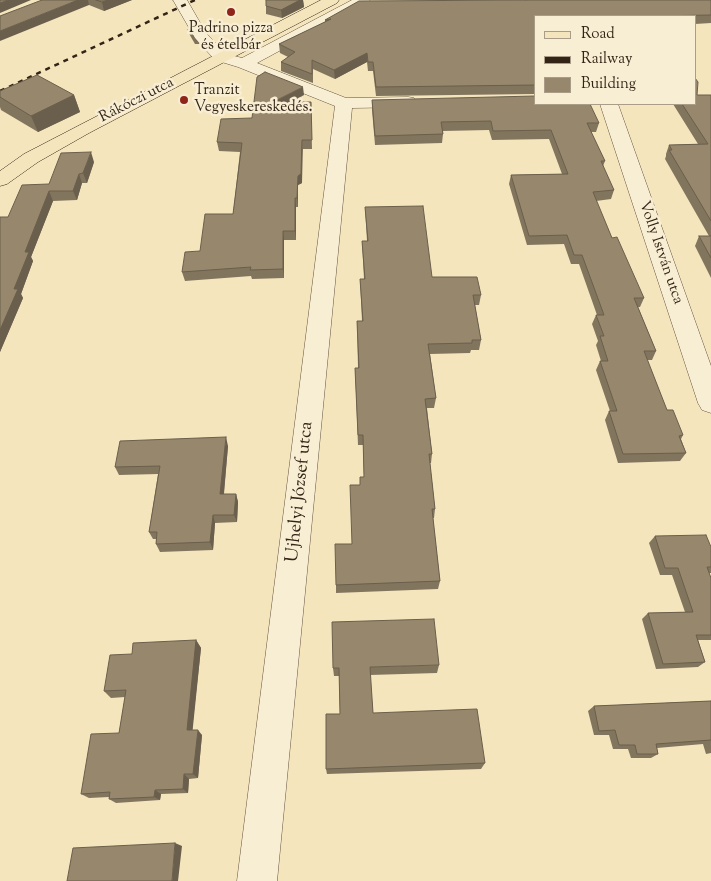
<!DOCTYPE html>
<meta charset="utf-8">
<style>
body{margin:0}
#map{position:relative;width:711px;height:881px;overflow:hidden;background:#f4e5bd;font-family:"Sorts Mill Goudy",serif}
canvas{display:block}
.legend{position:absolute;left:534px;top:15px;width:162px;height:90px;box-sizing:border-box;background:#f8eed4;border:1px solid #a99d88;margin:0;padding:6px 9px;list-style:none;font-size:15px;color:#332416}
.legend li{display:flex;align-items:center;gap:10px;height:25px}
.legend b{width:25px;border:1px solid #a99d88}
</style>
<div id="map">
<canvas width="711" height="881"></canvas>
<ul class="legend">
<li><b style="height:6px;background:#f4e5bd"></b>Road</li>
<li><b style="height:6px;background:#332416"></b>Railway</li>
<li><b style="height:14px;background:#97886d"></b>Building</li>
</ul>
</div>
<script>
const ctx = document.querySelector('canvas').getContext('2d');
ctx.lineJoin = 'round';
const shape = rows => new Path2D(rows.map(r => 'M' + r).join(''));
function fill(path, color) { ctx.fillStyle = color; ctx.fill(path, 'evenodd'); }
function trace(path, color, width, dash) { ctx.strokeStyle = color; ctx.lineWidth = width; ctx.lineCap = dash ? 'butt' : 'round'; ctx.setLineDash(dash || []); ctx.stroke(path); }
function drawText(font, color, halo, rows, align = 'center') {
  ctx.font = font + ' "Sorts Mill Goudy",serif'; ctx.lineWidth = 5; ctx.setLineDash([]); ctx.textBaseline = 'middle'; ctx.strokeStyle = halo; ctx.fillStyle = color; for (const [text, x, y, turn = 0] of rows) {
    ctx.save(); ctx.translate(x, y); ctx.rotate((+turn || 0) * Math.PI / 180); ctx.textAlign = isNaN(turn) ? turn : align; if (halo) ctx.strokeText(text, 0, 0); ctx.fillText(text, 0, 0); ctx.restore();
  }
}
const stream = shape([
 [188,29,190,29,199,43,199,44,195,44,187,30,188,29]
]);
const minor = shape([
 [173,0,187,0,206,33,227,54,242,58,352,0,370,0,368,3,257,63,346,98,408,97,414,98,417,102,414,106,408,107,352,108,277,881,237,881,335,106,238,67,215,60,195,38,173,0],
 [600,104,618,104,711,366,711,413,702,410,698,403,600,104]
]);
const major = shape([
 [321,0,339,0,337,3,89,133,38,162,7,184,0,186,0,171,24,154,321,0]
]);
const rail = shape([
 [0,91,195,0]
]);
const wall = shape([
 [42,0,132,0,104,11,89,5],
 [266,0,303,0,304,7,282,18,266,14],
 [711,0,711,23,695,24,695,16,535,16,535,94,376,96,373,71,368,71,367,62,335,79,313,69,313,83,281,71,281,62,288,57,280,53,279,44,325,22,325,20],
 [0,91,74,95,80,112,38,132,1,110,0,107],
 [304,95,291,102,311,102,312,149,303,149,302,183,298,185,298,207,296,207,296,240,284,240,284,278,252,279,251,276,185,281,182,272,233,214,240,152,219,151,217,142,252,118],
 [697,95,711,95,711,278,695,246,699,236,709,236,665,159,666,156,666,154,669,145,698,144,673,104,695,104],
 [372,100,599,123,596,132,591,132,605,161,603,166,614,190,611,199,596,201,612,238,644,298,640,307,638,307,656,351,652,360,647,360,667,410,683,435,681,439,686,453,680,461,618,463,605,420,609,411,610,411,596,370,600,361,601,361,596,345,598,341,592,324,596,315,597,315,579,264,571,264,564,244,527,245,509,184,511,175,562,174,549,139,492,140,489,130,443,131,443,134,442,143,375,145,372,110],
 [94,162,87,183,82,183,77,200,53,201,31,257,33,261,21,294,23,298,0,352,0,217,8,217,49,184],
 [365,207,432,277,481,295,479,305,475,305,481,340,479,350,471,350,470,353,430,354,436,398,434,408,427,408,432,454,431,463,430,463,435,509,434,518,433,518,440,581,438,589,336,593,336,585,352,544,360,485,364,477,363,445,358,445,355,368,358,368,357,321,362,321,360,279,364,279,362,241,367,241],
 [228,446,224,494,236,494,238,502,237,522,215,523,213,550,160,552,156,544,156,539,153,539,149,532,158,474,119,475,115,467],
 [655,536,711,567,711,573,709,573,711,578,711,640,698,640,705,662,698,667,656,669,642,619,648,613,685,612,672,575,660,575,649,543],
 [196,640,201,648,192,730,202,735,198,778,189,779,188,793,161,794,160,800,116,803,109,799,109,797,89,798,81,794,119,733,125,697,111,698,104,691,132,654],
 [439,665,437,673,370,675,373,713,485,763,481,769,327,774,326,769,340,714,339,676,334,676,333,668],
 [711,701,711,753,706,754,703,744,657,748,658,754,651,758,631,758,628,749,613,749,609,735,594,735,588,711,594,706]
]);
const shadedWall = shape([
 [8,0,31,0,0,13,0,3],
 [78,0,88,0,89,5,0,41,0,31],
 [108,0,132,0,104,11,102,2],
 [300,0,303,0,304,7,282,18,281,10],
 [367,53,367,62,335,79,334,70],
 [303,87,304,95,274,111,273,102],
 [74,95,80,112,38,132,31,116],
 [302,140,302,183,298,185,298,207,297,198,298,176],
 [91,152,94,162,87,183,83,173],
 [79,174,82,183,77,200,73,191],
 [49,191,53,201,31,257,33,261,21,294,23,298,0,352,0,330,14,289,25,252],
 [295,198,296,207,296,240,295,231],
 [283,231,284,240,284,278,283,269],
 [226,437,228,446,223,502,220,494],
 [236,494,238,502,237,522,234,515],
 [213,515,215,523,213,550,210,542],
 [196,640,201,648,192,736,187,730],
 [198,730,202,735,198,778,193,774],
 [184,774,189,779,188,793,183,789],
 [155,790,161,794,160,800,154,797],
 [175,843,182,846,178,881,172,881]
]);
const building = shape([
 [0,0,8,0,0,3,0,0],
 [42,0,78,0,0,31,0,16,42,0],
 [96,0,108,0,102,2,96,0],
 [266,0,300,0,281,10,266,6,266,0],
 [526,0,711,0,711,15,652,16,653,16,535,16,535,85,376,87,373,62,368,62,367,53,334,70,312,60,312,74,281,62,295,52,279,44,331,19,325,20,359,1,526,0],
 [265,72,303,87,273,102,311,102,312,140,302,140,301,174,298,176,297,198,295,198,295,231,283,231,283,269,250,270,251,267,182,272,185,252,200,251,205,214,233,214,242,143,217,142,221,119,252,118,257,77,265,72],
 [37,75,74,95,31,116,0,97,0,91,37,75],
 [695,78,698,82,697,95,711,95,711,221,669,150,672,150,669,145,708,144,682,104,695,104,695,78],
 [535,96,535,104,590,104,599,123,587,123,605,161,601,161,614,190,593,192,612,238,617,237,644,298,634,298,656,351,644,351,667,410,673,410,683,435,679,436,686,453,623,454,609,411,617,411,600,361,608,361,600,336,604,336,596,315,604,315,582,255,574,255,567,235,529,236,511,175,568,174,551,130,493,131,491,121,441,122,443,134,375,136,372,100,535,96],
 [91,152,83,173,79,174,73,191,49,191,25,252,29,252,14,289,18,289,0,330,0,217,8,217,22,185,49,184,61,153,91,152],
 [423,206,432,277,477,277,481,295,473,295,481,340,472,340,472,343,428,344,436,398,425,399,432,454,429,454,435,509,432,509,440,581,336,585,335,544,352,544,350,485,360,485,360,477,364,477,363,435,358,435,355,368,359,368,357,321,363,321,360,279,365,279,362,241,368,241,365,207,423,206],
 [699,236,711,236,711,258,699,236],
 [226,437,220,494,236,494,234,515,213,515,210,542,156,544,157,532,149,532,160,466,115,467,120,441,226,437],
 [706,535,711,547,711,567,707,567,711,578,711,635,696,635,705,662,663,664,648,613,693,612,678,568,665,568,655,536,706,535],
 [434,619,439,665,370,667,373,713,477,709,485,763,326,769,326,714,340,714,339,668,333,668,332,622,434,619],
 [196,640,187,730,198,730,193,774,184,774,183,789,155,790,154,797,109,799,110,792,81,794,91,734,119,733,126,690,104,691,110,655,132,654,133,643,196,640],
 [711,701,711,740,656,744,658,754,637,754,635,745,619,745,615,730,599,731,594,706,711,701],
 [175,843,172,881,67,881,73,848,175,843]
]);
const markers = [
 [231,12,5,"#8f2418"],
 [184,100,5,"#8f2418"]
];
const farPoinames = [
 ["Padrino pizza",231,29],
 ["és ételbár",231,46],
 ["Tranzit",194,91,"left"],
 ["Vegyeskereskedés.",194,108,"left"]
];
const farStreetnames = [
 ["Rákóczi utca",137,101,-27],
 ["Volly István utca",660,253,71]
];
const streetNames = [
 ["Ujhelyi József utca",301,492,-84]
];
fill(stream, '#7f7058');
trace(minor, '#635440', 1);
trace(major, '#332416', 1);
fill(minor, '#f8eed4');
fill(major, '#f4e5bd');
trace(rail, '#332416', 2.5, [5, 5]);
fill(wall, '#82755e');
fill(shadedWall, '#6a5f4c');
fill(building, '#97886d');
trace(building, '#6a5f4c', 1);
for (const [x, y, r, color] of markers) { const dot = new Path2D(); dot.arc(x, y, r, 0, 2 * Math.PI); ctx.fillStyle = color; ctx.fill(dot); trace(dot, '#f8eed4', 2); }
drawText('15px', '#332416', '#f8eed4', farPoinames);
drawText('15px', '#332416', '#f8eed4', farStreetnames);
drawText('18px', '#332416', '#f8eed4', streetNames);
</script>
